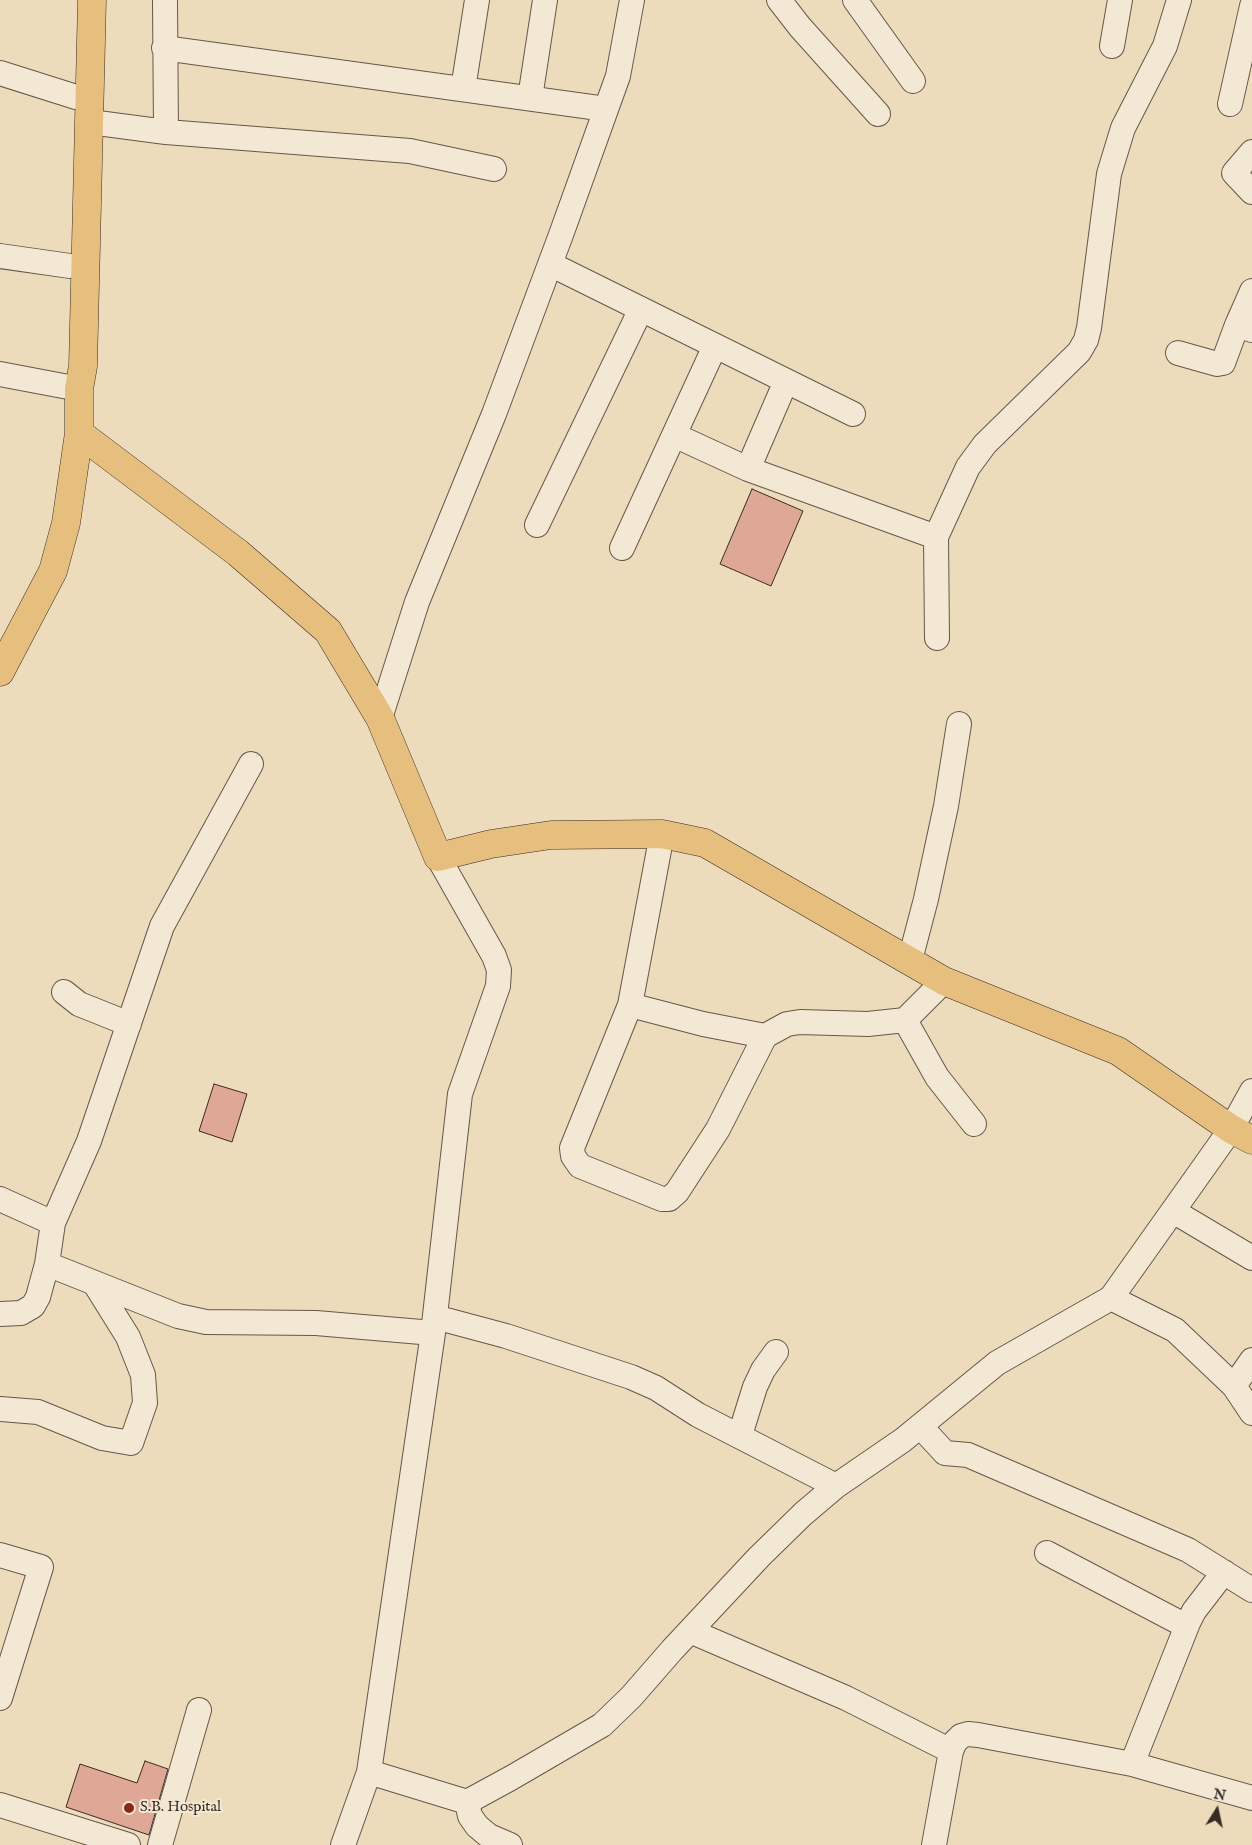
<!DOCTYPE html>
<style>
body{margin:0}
#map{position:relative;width:1252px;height:1845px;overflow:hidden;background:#eddcbb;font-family:"IM FELL English",serif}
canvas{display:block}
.north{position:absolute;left:1192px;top:1785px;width:50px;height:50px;-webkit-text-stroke:4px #f3e8d3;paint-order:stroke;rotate:10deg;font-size:14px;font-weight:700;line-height:20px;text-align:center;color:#392b25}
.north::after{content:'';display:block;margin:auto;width:18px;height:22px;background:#392b25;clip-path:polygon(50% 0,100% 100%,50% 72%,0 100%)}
</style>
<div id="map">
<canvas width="1252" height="1845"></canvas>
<div class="north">N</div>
</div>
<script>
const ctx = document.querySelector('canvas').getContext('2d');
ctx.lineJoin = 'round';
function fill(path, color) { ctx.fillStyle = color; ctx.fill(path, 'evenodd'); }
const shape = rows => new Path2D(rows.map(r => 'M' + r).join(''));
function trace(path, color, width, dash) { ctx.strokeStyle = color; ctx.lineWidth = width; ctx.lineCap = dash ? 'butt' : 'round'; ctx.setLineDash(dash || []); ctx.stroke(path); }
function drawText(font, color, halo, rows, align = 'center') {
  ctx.font = font + ' "IM FELL English",serif'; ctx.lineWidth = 4; ctx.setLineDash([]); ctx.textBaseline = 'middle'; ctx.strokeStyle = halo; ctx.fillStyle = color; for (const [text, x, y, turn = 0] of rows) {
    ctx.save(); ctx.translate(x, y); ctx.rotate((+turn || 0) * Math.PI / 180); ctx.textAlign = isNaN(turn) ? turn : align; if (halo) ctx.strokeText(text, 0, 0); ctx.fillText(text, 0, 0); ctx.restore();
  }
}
const building = shape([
 [752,489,803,511,771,586,720,564,752,489],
 [214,1084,247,1094,232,1142,199,1131,214,1084],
 [145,1761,168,1769,149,1835,66,1807,80,1764,137,1783,145,1761]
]);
const minor = shape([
 [165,0,166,132],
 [779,0,800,27,878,114],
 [855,0,913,81],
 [1112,46,1120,0],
 [164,48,606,109],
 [0,73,76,97],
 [463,89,477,0],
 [530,98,545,0],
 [1230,104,1252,6],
 [90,122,166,132,410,151,494,169],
 [1252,152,1234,173,1252,192],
 [0,256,70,266],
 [550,264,853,414],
 [1252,330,1237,325,1252,291],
 [1178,353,1217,364,1223,363,1237,325],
 [0,374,79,389],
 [674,435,748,469,936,537],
 [748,469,786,381],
 [537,525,641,309],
 [622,548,715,346],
 [937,638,936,537,968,467,985,444,1079,352,1086,340,1089,328,1109,174,1123,128,1165,46,1179,0],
 [380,718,417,602,494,414,562,232,618,76,632,0],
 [662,834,630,1005,703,1024,765,1036,787,1024,800,1022,868,1024,905,1020,944,981],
 [910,960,926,899,946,806,959,724],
 [64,992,79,1004,129,1024],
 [630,1005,572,1148,573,1156,580,1166,662,1199,669,1199,677,1192,718,1129,765,1036],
 [905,1020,937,1077,974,1124],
 [0,1199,53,1223,89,1141,162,926,251,764],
 [1173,1211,1252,1258],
 [47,1264,178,1316,206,1322,316,1323,433,1333],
 [1111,1298,1231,1129,1252,1091],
 [0,1314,21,1313,33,1306,38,1297,47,1264,53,1223],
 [435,1317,506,1336,631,1377,656,1388,698,1415,836,1486],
 [1234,1386,1252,1360],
 [0,1409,38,1412,102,1438,131,1443,145,1403,143,1375,128,1337,95,1284],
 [920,1426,945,1453,968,1455,1188,1550,1252,1590],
 [740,1435,755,1387,763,1370,776,1352],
 [1047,1553,1186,1626,1188,1623],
 [0,1555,41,1567,0,1698],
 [1224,1572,1194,1611,1188,1623,1132,1764,1252,1798],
 [690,1631,846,1698,951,1751],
 [369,1772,467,1802,511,1778,602,1725,631,1697,672,1650,759,1557,803,1514,836,1486,903,1440,997,1363,1111,1298,1175,1330,1234,1386,1252,1413],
 [467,1802,470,1816,477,1826,489,1836,510,1845],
 [0,1805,128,1845],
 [160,1845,199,1710],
 [343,1845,369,1772,433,1333,460,1094,498,986,499,970,494,956,438,857],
 [934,1845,951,1751,955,1742,961,1736,968,1734,978,1735,1132,1764]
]);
const major = shape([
 [79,433,238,553,328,631,380,718,438,857,491,844,551,835,662,834,705,843,944,981,1118,1051,1231,1129,1252,1140],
 [0,672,53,571,66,523,79,433,79,389,83,366,92,0]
]);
const markers = [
 [129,1808,6,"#8f2418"]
];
const poiNames = [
 ["S.B. Hospital",140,1808]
];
fill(building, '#dfa795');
trace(building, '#392b25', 1);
trace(minor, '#66574a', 26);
trace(major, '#392b25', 29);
trace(minor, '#f3e8d3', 24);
trace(major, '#e6be7e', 28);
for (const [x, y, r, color] of markers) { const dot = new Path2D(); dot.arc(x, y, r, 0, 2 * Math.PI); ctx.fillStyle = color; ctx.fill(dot); trace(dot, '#f3e8d3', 2); }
drawText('15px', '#392b25', '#f3e8d3', poiNames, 'left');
</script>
